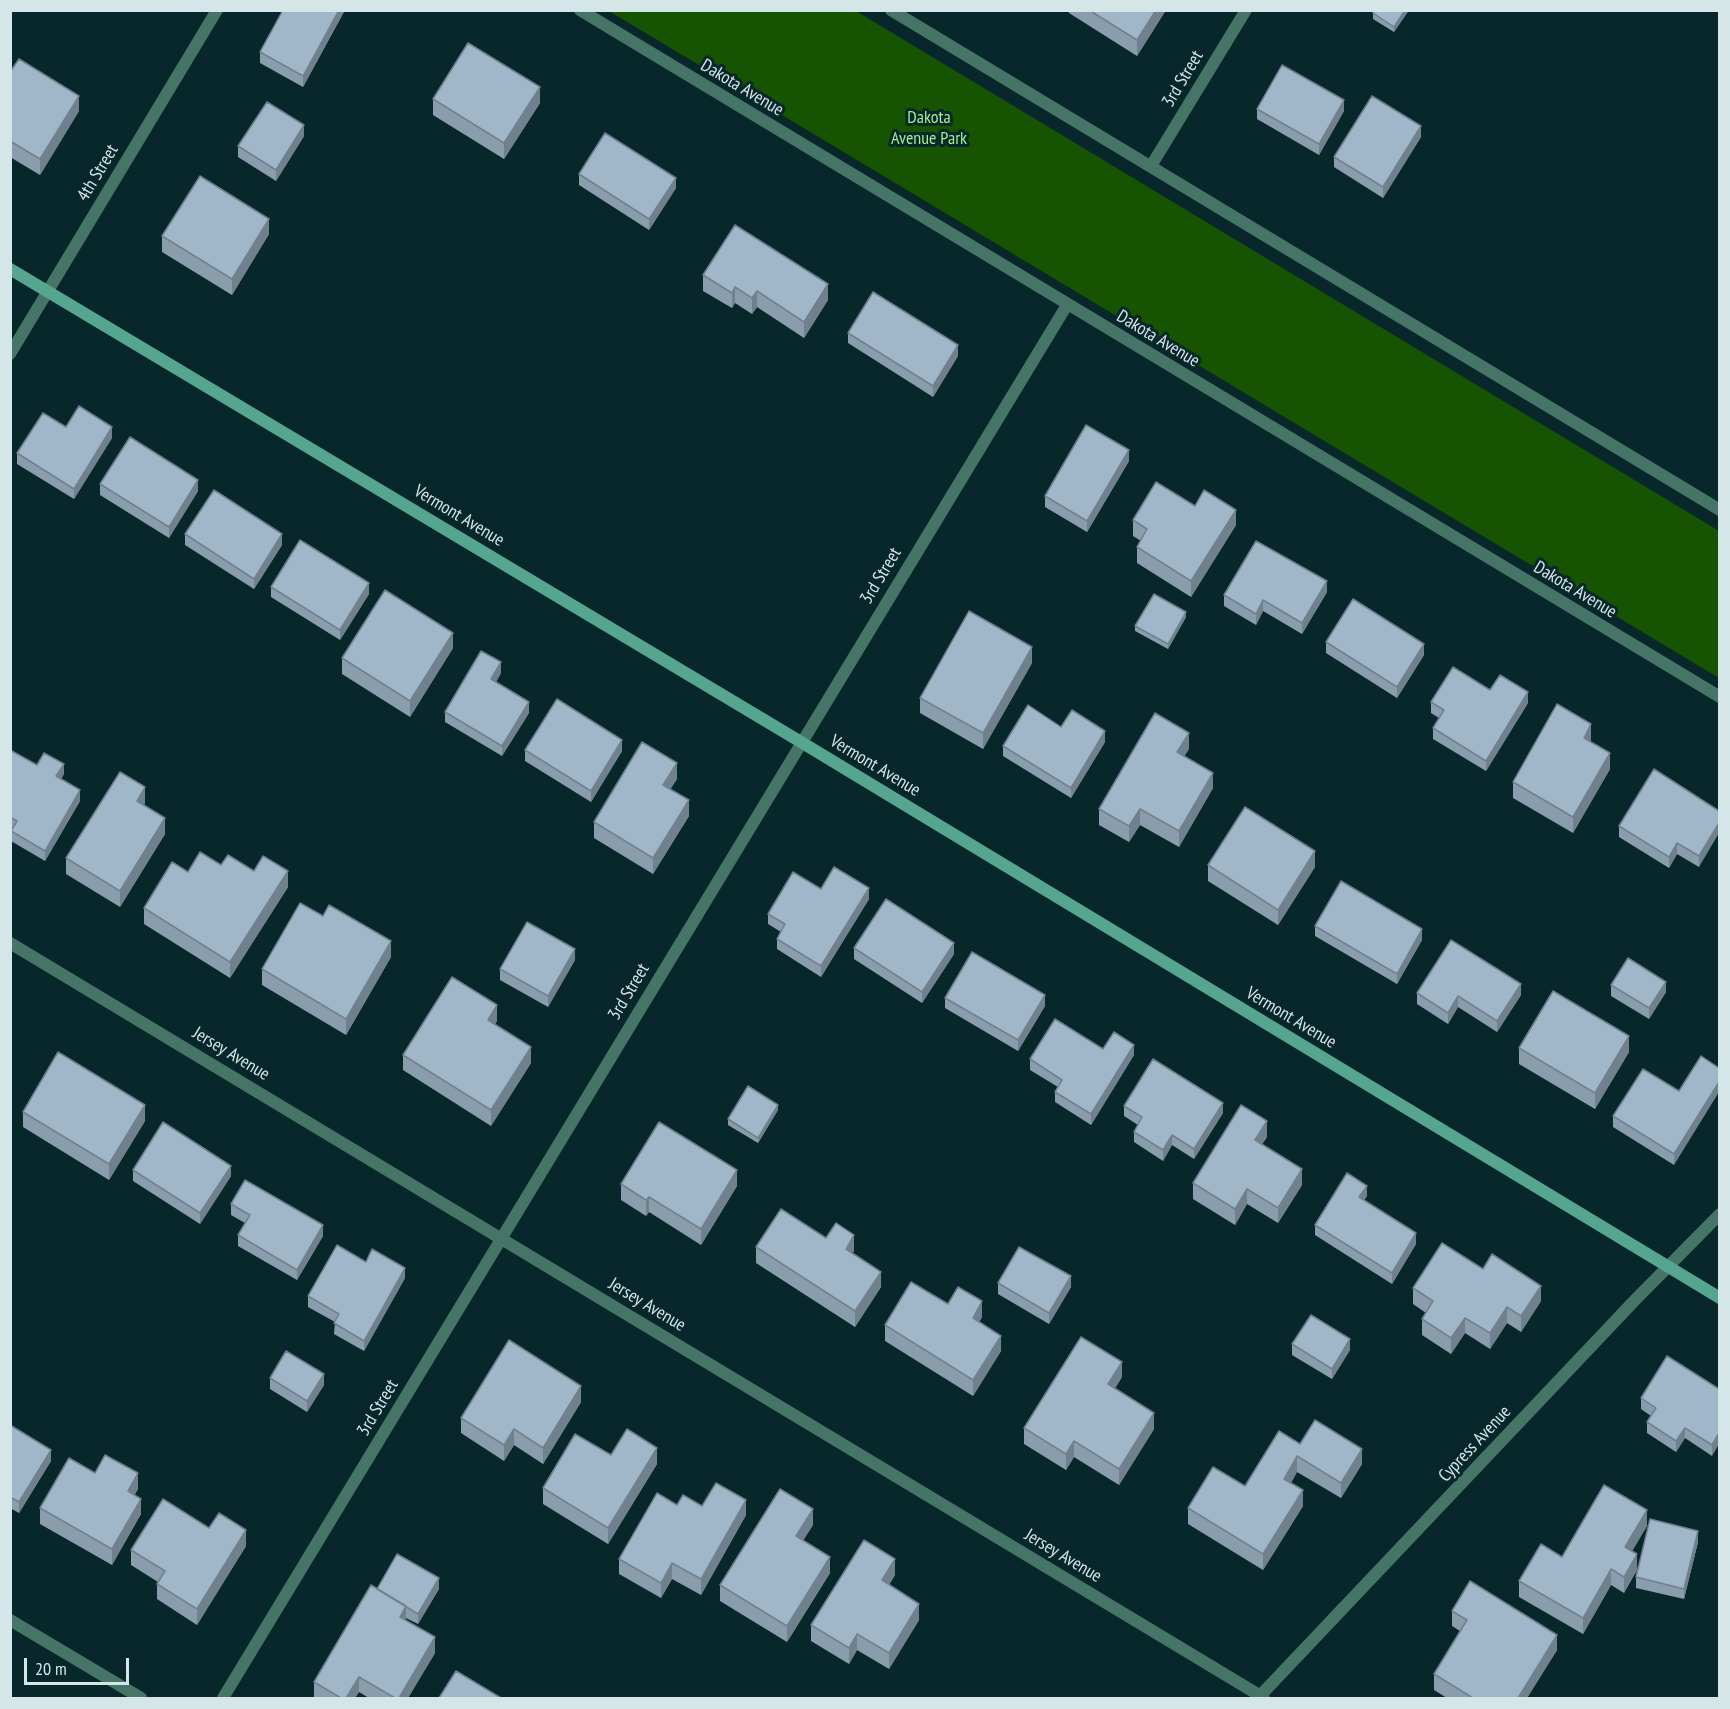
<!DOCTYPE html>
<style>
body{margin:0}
#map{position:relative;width:1730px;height:1709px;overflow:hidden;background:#08272b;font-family:"PT Sans Narrow",sans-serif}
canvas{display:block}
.frame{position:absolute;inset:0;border:12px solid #d5e6e9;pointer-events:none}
.scale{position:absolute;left:24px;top:1658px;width:105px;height:27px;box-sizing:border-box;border:3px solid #d5e6e9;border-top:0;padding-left:8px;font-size:18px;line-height:21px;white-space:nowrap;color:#d5e6e9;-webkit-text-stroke:4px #08272b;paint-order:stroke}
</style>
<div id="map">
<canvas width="1730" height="1709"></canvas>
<div class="frame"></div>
<div class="scale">20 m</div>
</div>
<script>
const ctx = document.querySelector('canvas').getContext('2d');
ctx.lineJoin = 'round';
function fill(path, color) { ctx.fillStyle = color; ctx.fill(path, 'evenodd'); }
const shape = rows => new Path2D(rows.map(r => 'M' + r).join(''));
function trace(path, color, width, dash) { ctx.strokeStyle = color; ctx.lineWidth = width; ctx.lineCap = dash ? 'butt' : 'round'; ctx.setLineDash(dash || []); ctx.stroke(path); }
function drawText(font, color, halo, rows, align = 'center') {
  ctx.font = font + ' "PT Sans Narrow",sans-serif'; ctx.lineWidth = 6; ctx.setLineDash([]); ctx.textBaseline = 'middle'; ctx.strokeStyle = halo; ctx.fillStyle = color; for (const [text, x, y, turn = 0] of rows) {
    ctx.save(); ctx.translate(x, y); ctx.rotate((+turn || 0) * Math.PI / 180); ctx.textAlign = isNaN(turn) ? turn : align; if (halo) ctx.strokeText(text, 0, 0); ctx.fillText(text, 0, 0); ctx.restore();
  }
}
const green = shape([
 [609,11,856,11,1719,531,1719,678]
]);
const street = shape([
 [580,10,1720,697],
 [891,10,1720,510],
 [1151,166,1246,10],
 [10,354,217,10],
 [10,943,1264,1698],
 [10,1620,141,1698],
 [223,1698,1067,305],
 [1258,1698,1636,1299,1720,1214]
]);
const secondary = shape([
 [10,269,801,742,1720,1298]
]);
const wall = shape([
 [283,10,345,10,303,87,260,63,260,52],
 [1069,10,1166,10,1137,56,1069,13],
 [1409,10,1394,32,1373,19,1373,13],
 [10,72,79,111,40,175,10,157],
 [433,99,540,103,504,159,433,115],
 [1257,109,1344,111,1319,155,1257,119],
 [304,136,276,181,238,157,238,146],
 [1421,137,1383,198,1334,167,1334,157],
 [579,174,676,188,649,230,579,185],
 [269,234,232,295,162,252,162,236],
 [703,275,828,300,804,338,757,307,752,314,735,303,732,308,703,291],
 [848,333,958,356,933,397,848,343],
 [66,427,112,438,74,499,17,464,17,453],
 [1129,461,1087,532,1045,507,1045,496],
 [100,484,198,491,169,538,100,495],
 [1195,506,1236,525,1191,597,1137,563,1137,547,1141,541,1133,536,1133,520],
 [185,534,282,545,254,589,185,545],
 [271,587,369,594,340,640,271,597],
 [1327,592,1302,634,1263,611,1256,625,1224,606,1224,595],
 [1186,617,1168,649,1135,631,1135,626],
 [1326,642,1424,655,1397,698,1326,653],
 [453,648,410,717,342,674,342,658],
 [1032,663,983,749,920,713,920,698],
 [501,673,496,682,529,713,502,756,445,722,445,712],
 [1490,690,1528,703,1486,771,1433,739,1433,728,1439,718,1431,713,1431,702],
 [1061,727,1105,742,1071,798,1003,756,1003,746],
 [1591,740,1591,742,1610,769,1573,833,1513,798,1513,782],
 [1189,749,1184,756,1213,788,1179,847,1140,825,1129,842,1099,825,1099,809],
 [10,750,37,765,64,774,61,779,80,801,45,861,11,841,11,831,12,829,10,828],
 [525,750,622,751,591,802,525,761],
 [677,779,670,789,689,816,653,874,594,838,594,822],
 [145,803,144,805,165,834,120,907,66,874,66,858],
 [1719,811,1699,867,1677,854,1669,868,1619,837,1619,826],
 [221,865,254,871,288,887,230,978,144,924,144,908,188,872],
 [1208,865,1315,867,1278,925,1208,881],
 [821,889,869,899,821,977,777,949,777,939,781,932,768,924,768,914],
 [1315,926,1422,940,1397,984,1315,936],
 [854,948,954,954,922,1003,854,959],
 [391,957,346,1035,262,985,262,969],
 [575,960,548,1007,500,980,500,969],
 [1611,985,1666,992,1649,1019,1611,996],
 [1417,993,1521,995,1497,1032,1458,1007,1448,1024,1417,1004],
 [945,998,1045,1006,1018,1051,945,1008],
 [497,1021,495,1024,531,1063,491,1126,403,1070,403,1055],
 [1519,1048,1629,1052,1595,1109,1519,1064],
 [1103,1049,1134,1055,1091,1125,1055,1102,1055,1092,1058,1087,1030,1070,1030,1059],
 [1679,1091,1674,1165,1613,1127,1613,1116],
 [1124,1106,1223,1113,1194,1159,1172,1145,1163,1161,1134,1142,1134,1132,1138,1125,1124,1116],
 [778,1110,758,1143,728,1125,728,1119],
 [23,1112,145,1121,109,1180,23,1127],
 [1267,1137,1262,1144,1302,1185,1278,1223,1247,1204,1235,1225,1193,1199,1193,1183],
 [133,1170,231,1176,200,1224,133,1181],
 [621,1184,737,1186,701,1245,649,1212,646,1216,621,1200],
 [1367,1196,1364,1200,1416,1244,1392,1284,1315,1235,1315,1225],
 [231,1204,323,1236,297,1280,238,1246,238,1235,245,1223,231,1215],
 [826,1238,854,1251,852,1253,881,1287,855,1327,756,1263,756,1247],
 [366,1262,405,1278,364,1351,334,1334,335,1322,308,1307,308,1296],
 [1483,1269,1541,1301,1521,1332,1507,1323,1490,1349,1465,1333,1451,1354,1422,1335,1422,1319,1426,1313,1413,1304,1413,1288],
 [998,1283,1071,1287,1049,1324,998,1294],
 [948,1304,982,1317,979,1322,1001,1351,973,1396,885,1341,885,1325],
 [1292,1344,1350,1350,1332,1379,1292,1355],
 [1122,1377,1115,1388,1154,1429,1119,1485,1074,1457,1066,1470,1024,1444,1024,1428],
 [270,1378,324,1385,307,1412,270,1389],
 [1719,1389,1712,1456,1685,1438,1676,1452,1647,1433,1647,1422,1651,1416,1641,1409,1641,1398],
 [581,1402,543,1464,514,1445,504,1461,461,1433,461,1418],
 [10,1425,51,1461,19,1513,10,1508],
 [1300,1444,1362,1464,1341,1498,1297,1472,1291,1483,1303,1506,1263,1570,1188,1524,1188,1508,1245,1486],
 [611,1455,657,1464,608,1544,543,1504,543,1488],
 [95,1473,138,1489,134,1495,141,1514,112,1565,40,1524,40,1508],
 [677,1505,702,1506,746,1515,701,1595,672,1579,661,1598,619,1574,619,1559],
 [813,1525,803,1540,830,1573,787,1642,720,1601,720,1585],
 [1647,1526,1632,1551,1637,1570,1698,1542,1684,1599,1636,1588,1636,1577,1637,1570,1624,1593,1611,1585,1583,1634,1519,1597,1519,1581,1562,1557],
 [209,1528,246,1546,197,1625,157,1599,157,1584,158,1582,131,1565,131,1550],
 [895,1575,889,1585,919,1620,889,1669,857,1650,849,1664,811,1641,811,1625],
 [377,1589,439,1589,418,1624,406,1618,406,1621,435,1653,408,1698,369,1698,359,1692,355,1698,314,1698,314,1682],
 [1452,1611,1557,1650,1527,1698,1447,1698,1434,1690,1434,1674,1460,1631,1452,1626]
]);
const shadedWall = shape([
 [339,10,345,10,303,87,303,76],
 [1156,10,1166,10,1137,56,1137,40],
 [1405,10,1409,10,1394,32,1394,27],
 [540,87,540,103,504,159,504,143],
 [79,96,79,111,40,175,40,159],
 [1344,100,1344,111,1319,155,1319,144],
 [304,125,304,136,276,181,276,170],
 [1421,126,1421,137,1383,198,1383,187],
 [676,178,676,188,649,230,649,219],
 [269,219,269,234,232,295,232,279],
 [828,284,828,300,804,338,804,322],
 [735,287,735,303,732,308,732,293],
 [757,291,757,307,752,314,752,298],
 [958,345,958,356,933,397,933,386],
 [112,427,112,438,74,499,74,489],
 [1129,450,1129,461,1087,532,1087,521],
 [198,480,198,491,169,538,169,527],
 [1236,510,1236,525,1191,597,1191,581],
 [282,534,282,545,254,589,254,579],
 [1327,581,1327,592,1302,634,1302,623],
 [369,583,369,594,340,640,340,630],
 [1263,600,1263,611,1256,625,1256,614],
 [1186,612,1186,617,1168,649,1168,644],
 [453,633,453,648,410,717,410,701],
 [1424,644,1424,655,1397,698,1397,687],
 [1032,647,1032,663,983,749,983,733],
 [501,662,501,673,491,690,491,679],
 [1528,692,1528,703,1486,771,1486,761],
 [529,702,529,713,502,756,502,746],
 [1591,724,1591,740,1584,753,1584,738],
 [1105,731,1105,742,1071,798,1071,788],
 [1189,733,1189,749,1177,768,1177,752],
 [622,740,622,751,591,802,591,791],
 [1610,753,1610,769,1573,833,1573,817],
 [677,763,677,779,663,801,663,785],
 [64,764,64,774,56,787,56,776],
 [1213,773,1213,788,1179,847,1179,831],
 [145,787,145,803,137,816,137,801],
 [80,790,80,801,45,861,45,851],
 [689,800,689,816,653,874,653,858],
 [1140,809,1140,825,1129,842,1129,826],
 [165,818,165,834,120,907,120,891],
 [1719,823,1719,833,1699,867,1699,856],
 [1677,843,1677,854,1669,868,1669,857],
 [1315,851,1315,867,1278,925,1278,910],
 [288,871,288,887,230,978,230,962],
 [869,888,869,899,821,977,821,966],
 [1422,929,1422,940,1397,984,1397,974],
 [391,941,391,957,346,1035,346,1019],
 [954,943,954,954,922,1003,922,992],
 [575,949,575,960,548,1007,548,996],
 [1666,982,1666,992,1649,1019,1649,1008],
 [1521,984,1521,995,1497,1032,1497,1021],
 [1045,995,1045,1006,1018,1051,1018,1040],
 [1458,996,1458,1007,1448,1024,1448,1013],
 [497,1005,497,1021,488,1036,488,1020],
 [1629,1036,1629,1052,1595,1109,1595,1093],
 [1134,1045,1134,1055,1091,1125,1091,1114],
 [531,1047,531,1063,491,1126,491,1110],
 [1719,1082,1719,1092,1674,1165,1674,1154],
 [1223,1103,1223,1113,1194,1159,1194,1149],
 [145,1105,145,1121,109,1180,109,1164],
 [778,1105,778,1110,758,1143,758,1138],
 [1267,1121,1267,1137,1255,1155,1255,1140],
 [1172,1135,1172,1145,1163,1161,1163,1150],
 [231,1166,231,1176,200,1224,200,1213],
 [1302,1169,1302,1185,1278,1223,1278,1208],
 [737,1170,737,1186,701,1245,701,1229],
 [1367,1186,1367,1196,1359,1208,1359,1197],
 [1247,1189,1247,1204,1235,1225,1235,1209],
 [649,1197,649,1212,646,1216,646,1200],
 [323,1225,323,1236,297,1280,297,1270],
 [1416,1233,1416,1244,1392,1284,1392,1273],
 [854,1235,854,1251,846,1265,846,1249],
 [405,1268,405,1278,364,1351,364,1341],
 [881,1272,881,1287,855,1327,855,1311],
 [1071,1276,1071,1287,1049,1324,1049,1313],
 [1541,1286,1541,1301,1521,1332,1521,1316],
 [982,1301,982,1317,973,1334,973,1318],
 [1507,1307,1507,1323,1490,1349,1490,1333],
 [1465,1318,1465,1333,1451,1354,1451,1338],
 [1001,1336,1001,1351,973,1396,973,1380],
 [1350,1339,1350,1350,1332,1379,1332,1369],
 [1122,1362,1122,1377,1108,1400,1108,1384],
 [324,1374,324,1385,307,1412,307,1401],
 [581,1386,581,1402,543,1464,543,1448],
 [1154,1413,1154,1429,1119,1485,1119,1469],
 [1685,1428,1685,1438,1676,1452,1676,1441],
 [514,1429,514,1445,504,1461,504,1445],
 [1719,1433,1719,1444,1712,1456,1712,1445],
 [1074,1441,1074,1457,1066,1470,1066,1454],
 [657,1448,657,1464,608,1544,608,1528],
 [1362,1449,1362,1464,1341,1498,1341,1483],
 [51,1450,51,1461,19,1513,19,1502],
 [1297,1456,1297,1472,1284,1495,1284,1479],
 [138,1473,138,1489,128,1507,128,1491],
 [1303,1490,1303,1506,1263,1570,1263,1554],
 [141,1499,141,1514,112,1565,112,1549],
 [746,1500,746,1515,701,1595,701,1579],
 [813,1509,813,1525,796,1552,796,1536],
 [1647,1510,1647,1526,1625,1563,1625,1547],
 [246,1530,246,1546,197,1625,197,1609],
 [1698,1531,1698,1542,1684,1599,1684,1589],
 [1637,1554,1637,1570,1624,1593,1624,1577],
 [830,1557,830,1573,787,1642,787,1626],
 [895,1559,895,1575,882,1596,882,1580],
 [672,1563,672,1579,661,1598,661,1583],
 [1611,1569,1611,1585,1583,1634,1583,1618],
 [439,1578,439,1589,418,1624,418,1614],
 [919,1604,919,1620,889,1669,889,1653],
 [406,1606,406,1622,400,1617],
 [857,1634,857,1650,849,1664,849,1648],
 [1557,1635,1557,1650,1527,1698,1518,1698],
 [435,1637,435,1653,408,1698,399,1698],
 [359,1677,359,1692,355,1698,346,1698]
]);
const building = shape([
 [283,10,339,10,303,76,260,52,283,10],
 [1089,10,1156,10,1137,40,1089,10],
 [1375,10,1405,10,1394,27,1373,13,1375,10],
 [468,43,540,87,504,143,433,99,468,43],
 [19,59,79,96,40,159,10,141,10,72,19,59],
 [1282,65,1344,100,1319,144,1257,109,1282,65],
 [1372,96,1421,126,1383,187,1334,157,1372,96],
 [267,102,304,125,276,170,238,146,267,102],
 [605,133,676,178,649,219,579,174,605,133],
 [200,176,269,219,232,279,162,236,200,176],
 [735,225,828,284,804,322,757,291,752,298,735,287,732,293,703,275,735,225],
 [873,292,958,345,933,386,848,333,873,292],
 [79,406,112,427,74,489,17,453,43,413,66,427,79,406],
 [1086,425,1129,450,1087,521,1045,496,1086,425],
 [130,437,198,480,169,527,100,484,130,437],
 [1156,482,1195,506,1204,490,1236,510,1191,581,1137,547,1147,529,1133,520,1156,482],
 [214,490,282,534,254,579,185,534,214,490],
 [300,540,369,583,340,630,271,587,300,540],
 [1256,541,1327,581,1302,623,1263,600,1256,614,1224,595,1256,541],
 [385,590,453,633,410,701,342,658,385,590],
 [1154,594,1186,612,1168,644,1135,626,1154,594],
 [1353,599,1424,644,1397,687,1326,642,1353,599],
 [969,611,1032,647,983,733,920,698,969,611],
 [481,651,501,662,491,679,529,702,502,746,445,712,481,651],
 [1453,667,1490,690,1500,675,1528,692,1486,761,1433,728,1444,710,1431,702,1453,667],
 [557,699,622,740,591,791,525,750,557,699],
 [1557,704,1591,724,1584,738,1610,753,1573,817,1513,782,1557,704],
 [1028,705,1061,727,1072,710,1105,731,1071,788,1003,746,1028,705],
 [1155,713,1189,733,1177,752,1213,773,1179,831,1140,809,1129,826,1099,809,1155,713],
 [642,742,677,763,663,785,689,800,653,858,594,822,642,742],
 [10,750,37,765,44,753,64,764,56,776,80,790,45,851,11,831,17,821,10,817,10,750],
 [1654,769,1719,811,1719,823,1699,856,1677,843,1669,857,1619,826,1654,769],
 [120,772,145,787,137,801,165,818,120,891,66,858,120,772],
 [1245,807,1315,851,1278,910,1208,865,1245,807],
 [200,852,221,865,228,855,254,871,263,856,288,871,230,962,144,908,172,862,188,872,200,852],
 [834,867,869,888,821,966,777,939,785,924,768,914,793,872,821,889,834,867],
 [1341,881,1422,929,1397,974,1315,926,1341,881],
 [886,899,954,943,922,992,854,948,886,899],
 [300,903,323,916,329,905,391,941,346,1019,262,969,300,903],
 [527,922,575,949,548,996,500,969,527,922],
 [1451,940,1521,984,1497,1021,1458,996,1448,1013,1417,993,1451,940],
 [972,952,1045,995,1018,1040,945,998,972,952],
 [1628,958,1666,982,1649,1008,1611,985,1628,958],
 [452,977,497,1005,488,1020,531,1047,491,1110,403,1055,452,977],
 [1553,991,1629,1036,1595,1093,1519,1048,1553,991],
 [1055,1019,1103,1049,1114,1032,1134,1045,1091,1114,1055,1092,1062,1080,1030,1059,1055,1019],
 [58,1052,145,1105,109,1164,23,1112,58,1052],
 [1701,1056,1719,1068,1719,1082,1674,1154,1613,1116,1643,1069,1679,1091,1701,1056],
 [1153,1059,1223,1103,1194,1149,1172,1135,1163,1150,1134,1132,1142,1117,1124,1106,1153,1059],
 [748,1086,778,1105,758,1138,728,1119,748,1086],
 [1241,1105,1267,1121,1255,1140,1302,1169,1278,1208,1247,1189,1235,1209,1193,1183,1241,1105],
 [163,1122,231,1166,200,1213,133,1170,163,1122],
 [659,1122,737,1170,701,1229,649,1197,646,1200,621,1184,659,1122],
 [1347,1173,1367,1186,1359,1197,1416,1233,1392,1273,1315,1225,1347,1173],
 [245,1180,323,1225,297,1270,238,1235,250,1215,231,1204,245,1180],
 [781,1209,826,1238,836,1223,854,1235,846,1249,881,1272,855,1311,756,1247,781,1209],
 [1442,1243,1483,1269,1492,1254,1541,1286,1521,1316,1507,1307,1490,1333,1465,1318,1451,1338,1422,1319,1433,1301,1413,1288,1442,1243],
 [337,1245,366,1262,372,1249,405,1268,364,1341,334,1323,339,1314,308,1296,337,1245],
 [1019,1247,1071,1276,1049,1313,998,1283,1019,1247],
 [911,1282,948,1304,958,1287,982,1301,973,1318,1001,1336,973,1380,885,1325,911,1282],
 [1311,1315,1350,1339,1332,1369,1292,1344,1311,1315],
 [1081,1337,1122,1362,1108,1384,1154,1413,1119,1469,1074,1441,1066,1454,1024,1428,1081,1337],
 [509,1340,581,1386,543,1448,514,1429,504,1445,461,1418,509,1340],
 [286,1351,324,1374,307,1401,270,1378,286,1351],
 [1667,1356,1719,1389,1719,1433,1712,1445,1685,1428,1676,1441,1647,1422,1656,1408,1641,1398,1667,1356],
 [1315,1420,1362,1449,1341,1483,1297,1456,1284,1479,1303,1490,1263,1554,1188,1508,1213,1467,1245,1486,1279,1431,1300,1444,1315,1420],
 [10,1425,51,1450,19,1502,10,1497,10,1425],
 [627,1429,657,1448,608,1528,543,1488,575,1434,611,1455,627,1429],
 [105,1455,138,1473,128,1491,141,1499,112,1549,40,1508,69,1458,95,1473,105,1455],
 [716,1483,746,1500,701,1579,672,1563,661,1583,619,1559,657,1493,677,1505,683,1495,702,1506,716,1483],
 [1604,1485,1647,1510,1625,1547,1637,1554,1624,1577,1611,1569,1583,1618,1519,1581,1541,1544,1562,1557,1604,1485],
 [780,1489,813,1509,796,1536,830,1557,787,1626,720,1585,780,1489],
 [163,1499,209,1528,219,1513,246,1530,197,1609,157,1584,165,1571,131,1550,163,1499],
 [1650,1519,1698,1531,1684,1589,1636,1577,1650,1519],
 [864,1540,895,1559,882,1580,919,1604,889,1653,857,1634,849,1648,811,1625,864,1540],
 [397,1554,439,1578,418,1614,377,1589,397,1554],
 [1470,1581,1557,1635,1518,1698,1473,1698,1434,1674,1467,1620,1452,1611,1470,1581],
 [371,1585,406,1606,400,1617,435,1637,399,1698,395,1698,359,1677,346,1698,341,1698,314,1682,371,1585],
 [456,1671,501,1698,439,1698,456,1671]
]);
const streetNames = [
 ["3rd Street",1183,79,-59],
 ["Dakota Avenue",742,88,31],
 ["4th Street",98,173,-59],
 ["Dakota Avenue",1158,339,31],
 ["Vermont Avenue",459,516,31],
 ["3rd Street",881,576,-59],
 ["Dakota Avenue",1575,590,31],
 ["Vermont Avenue",875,766,31],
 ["3rd Street",629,992,-59],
 ["Vermont Avenue",1291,1018,31],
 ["Jersey Avenue",231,1054,31],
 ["Jersey Avenue",647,1305,31],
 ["3rd Street",378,1408,-59],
 ["Cypress Avenue",1475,1444,-47],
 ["Jersey Avenue",1063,1556,31]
];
const parkNames = [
 ["Dakota",929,118],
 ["Avenue Park",929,139]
];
fill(green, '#165402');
trace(street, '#467568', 12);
trace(secondary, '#56a58f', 12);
fill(wall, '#8a9dad');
fill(shadedWall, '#70808d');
fill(building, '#a0b7c9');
trace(building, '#70808d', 1.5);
drawText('18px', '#d5e6e9', '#08272b', streetNames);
drawText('18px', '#9ff18e', '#08272b', parkNames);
</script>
